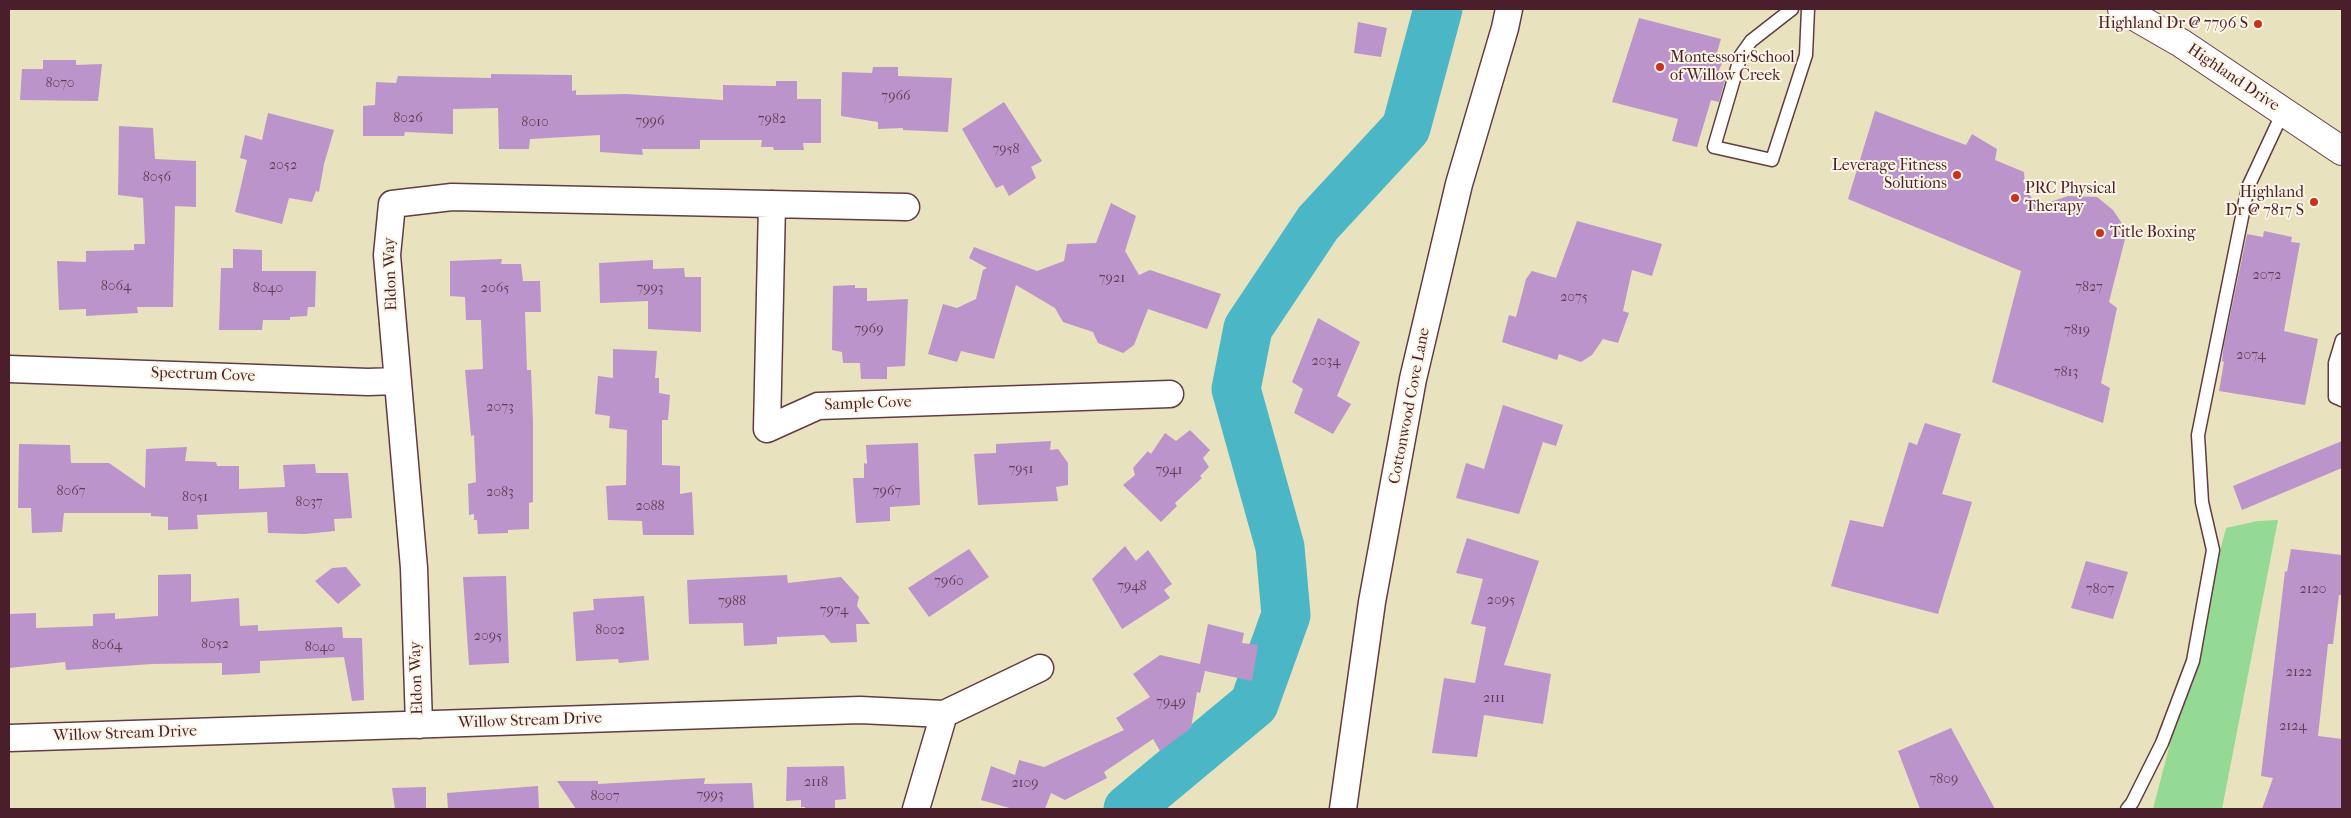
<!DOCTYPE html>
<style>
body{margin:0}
#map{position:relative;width:2351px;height:818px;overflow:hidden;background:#e9e2be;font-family:"IM FELL French Canon",serif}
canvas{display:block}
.frame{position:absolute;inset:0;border:10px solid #4a1f2b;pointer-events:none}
</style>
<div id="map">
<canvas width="2351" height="818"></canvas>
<div class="frame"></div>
</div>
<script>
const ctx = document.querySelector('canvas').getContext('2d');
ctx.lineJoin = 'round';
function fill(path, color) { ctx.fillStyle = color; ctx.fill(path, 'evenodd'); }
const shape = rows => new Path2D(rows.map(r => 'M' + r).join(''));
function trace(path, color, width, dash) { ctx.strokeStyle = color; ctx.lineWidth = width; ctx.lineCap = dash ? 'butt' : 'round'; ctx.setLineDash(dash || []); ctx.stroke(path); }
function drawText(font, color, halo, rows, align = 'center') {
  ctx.font = font + ' "IM FELL French Canon",serif'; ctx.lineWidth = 4; ctx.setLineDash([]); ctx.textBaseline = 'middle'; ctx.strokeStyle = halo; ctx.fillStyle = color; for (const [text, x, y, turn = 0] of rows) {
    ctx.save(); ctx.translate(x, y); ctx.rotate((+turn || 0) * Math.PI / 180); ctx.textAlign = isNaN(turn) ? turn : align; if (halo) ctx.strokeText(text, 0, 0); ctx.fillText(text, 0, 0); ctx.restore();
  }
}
const green = shape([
 [2278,520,2222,809,2153,809,2226,528,2258,521]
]);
const river = shape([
 [1128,809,1254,704,1286,615,1280,547,1236,389,1248,328,1318,223,1406,128,1438,9]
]);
const building = shape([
 [1639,18,1721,39,1715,59,1723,61,1719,70,1727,73,1719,102,1711,100,1697,147,1672,141,1678,119,1612,102],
 [1358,22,1387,28,1381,57,1354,53],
 [43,60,76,60,76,65,102,64,98,101,20,100,22,69,43,69],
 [873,67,898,67,898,76,952,78,948,132,903,130,903,128,878,129,878,122,841,116,842,72,872,73],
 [491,74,572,75,572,91,576,90,576,95,626,94,723,100,723,85,776,86,776,81,797,81,797,99,821,99,821,143,803,143,804,150,774,150,773,147,761,147,762,140,700,140,700,149,642,149,643,155,600,152,600,135,530,139,529,149,499,149,498,108,453,109,453,134,405,132,404,136,363,136,363,106,375,105,376,82,396,83,398,76,491,78],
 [1004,102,1042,161,1031,167,1036,178,1009,196,1003,185,996,188,962,129],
 [1875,111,1966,145,1972,134,1997,149,1995,160,2024,172,2025,187,2034,202,2050,202,2068,196,2097,197,2113,210,2121,222,2125,239,2109,302,2117,308,2101,383,2110,388,2103,423,1992,382,2021,271,1848,199],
 [268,113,334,130,324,164,319,192,316,191,312,202,289,198,282,224,235,212,247,160,240,158,245,135,262,140],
 [119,126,153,128,155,159,196,161,196,207,175,206,173,307,137,307,138,313,86,316,86,309,59,310,57,261,86,262,86,251,134,250,134,244,145,244,143,198,118,195],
 [1111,203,1136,216,1125,251,1139,275,1150,270,1221,294,1207,329,1148,309,1134,345,1123,353,1098,343,1093,332,1063,322,1055,308,1016,285,994,359,961,351,957,362,928,354,943,304,957,308,976,299,983,270,987,268,969,258,974,247,1037,271,1064,261,1067,244,1096,243],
 [1577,221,1662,244,1652,276,1632,270,1623,311,1629,313,1618,343,1603,339,1592,355,1581,362,1559,354,1557,360,1502,342,1509,315,1516,317,1526,279,1532,271,1556,278],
 [2264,231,2292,237,2291,242,2300,243,2284,331,2318,339,2305,405,2219,391,2224,362,2222,361,2224,345,2247,234,2263,237],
 [233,249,262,250,262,271,316,271,315,307,308,307,307,316,290,317,290,320,263,320,262,330,219,330,221,268,233,268],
 [502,259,501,264,521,264,523,281,540,281,541,312,525,312,527,370,531,370,533,422,533,502,529,503,529,529,508,530,508,533,478,534,477,520,474,520,474,514,469,515,468,484,476,482,474,435,471,436,465,370,483,369,481,320,466,320,465,297,450,296,450,261],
 [653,260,653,269,684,268,685,277,701,277,701,332,648,329,648,301,600,303,599,263],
 [855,285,855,288,867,288,867,301,908,299,905,366,887,367,887,379,861,379,860,363,843,363,842,352,832,350,833,286],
 [1318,318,1360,342,1337,396,1351,404,1333,434,1294,413,1303,389,1292,382],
 [613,349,657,351,655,378,659,378,659,393,670,395,668,420,662,420,662,465,680,466,680,494,692,492,694,535,643,535,642,521,608,520,606,486,626,485,627,430,609,428,610,416,595,414,598,376,613,378],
 [1503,405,1563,425,1556,446,1543,442,1519,514,1456,498,1466,463,1484,469],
 [1925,423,1961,434,1942,494,1972,502,1938,614,1831,586,1850,520,1883,527,1909,442,1917,445],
 [1190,430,1210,450,1203,458,1209,467,1200,476,1202,478,1175,503,1177,506,1161,522,1123,485,1135,475,1133,468,1148,451,1151,454,1165,433,1176,441],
 [1051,441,1050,450,1058,449,1068,463,1068,485,1056,487,1058,501,978,505,974,454,996,453,996,444],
 [2342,441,2342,468,2242,510,2233,486],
 [918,443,920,505,890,507,890,521,856,523,853,478,864,478,864,463,867,464,866,445],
 [19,444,70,445,71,463,109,463,145,488,146,449,187,447,185,461,216,462,217,466,239,466,239,489,285,487,283,465,315,464,316,473,348,473,352,518,334,519,335,531,305,534,268,533,267,512,197,515,198,529,168,530,168,517,151,516,151,513,64,513,62,532,32,533,31,508,18,508],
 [1467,538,1539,561,1504,665,1551,674,1543,724,1484,715,1477,757,1432,753,1444,678,1475,683,1486,627,1471,624,1483,579,1456,573],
 [1125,546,1136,561,1148,550,1172,584,1164,590,1170,598,1122,629,1092,579],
 [969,549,989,577,929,617,908,588],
 [2291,549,2342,555,2342,595,2339,595,2333,644,2328,644,2318,736,2342,739,2342,809,2262,809,2273,778,2261,776,2285,571,2287,572],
 [2086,561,2128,572,2113,619,2071,608],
 [346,567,361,585,338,604,315,581,332,568],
 [191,574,191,602,239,598,240,626,258,625,258,631,342,627,343,638,362,638,364,700,352,701,344,657,260,661,260,673,222,675,222,663,152,664,66,670,65,662,9,668,9,614,36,613,36,628,93,626,93,614,115,613,115,619,158,616,158,575],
 [787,575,788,583,841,577,859,597,857,606,870,624,856,624,857,642,831,643,824,635,777,637,777,644,744,646,743,623,689,624,687,580],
 [506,576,509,663,469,665,463,577],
 [644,596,649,660,619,663,618,659,576,661,573,612,594,610,593,599],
 [1208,624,1244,633,1242,643,1258,645,1252,681,1205,671,1200,693,1197,692,1191,728,1160,751,1153,739,1104,772,1107,778,1065,800,1051,793,1045,809,1013,809,981,800,991,766,1015,775,1019,760,1044,767,1124,730,1116,718,1150,697,1133,674,1160,655,1200,664],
 [1951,728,1995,809,1920,809,1898,751],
 [844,766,846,799,835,800,835,809,805,809,805,807,801,807,801,800,786,801,787,767],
 [705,778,704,784,752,783,754,809,576,809,557,781,598,781,598,784],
 [538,786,539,809,448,809,447,793],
 [426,787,426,809,395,809,392,788]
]);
const service = shape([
 [1792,9,1751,41,1741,55,1714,147,1772,160,1806,55,1808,9],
 [2342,340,2335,363,2335,397,2342,400],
 [2127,809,2132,803,2162,743,2193,661,2213,550,2202,502,2198,435,2248,187,2283,112]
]);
const minor = shape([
 [772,204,767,429,818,406,1170,394],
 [9,369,368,382,398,381],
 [419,725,414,568,387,255,392,204,452,197,906,207],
 [9,738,860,710,944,714,1040,668],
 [916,809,944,714],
 [1343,809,1372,602,1413,379,1459,184,1505,28,1509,9]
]);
const primary = shape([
 [2122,9,2181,43,2342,151]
]);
const markers = [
 [2258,24,5,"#c8321e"],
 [1660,67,5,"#c8321e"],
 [1957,175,5,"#c8321e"],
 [2015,198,5,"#c8321e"],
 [2314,202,5,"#c8321e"],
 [2100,233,5,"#c8321e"]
];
const numberNames = [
 ["8070",60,84],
 ["7966",896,97],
 ["8026",408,119],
 ["7982",772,120],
 ["7996",650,122],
 ["8010",535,123],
 ["7958",1006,150],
 ["2052",283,166],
 ["8056",157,178],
 ["2072",2267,276],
 ["7921",1112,279],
 ["8064",116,287],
 ["7827",2089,288],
 ["8040",268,289],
 ["2065",495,289],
 ["7993",650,289],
 ["2075",1574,298],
 ["7969",869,330],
 ["7819",2077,331],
 ["2074",2251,356],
 ["2034",1326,362],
 ["7813",2066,373],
 ["2073",500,408],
 ["7951",1021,470],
 ["7941",1169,471],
 ["8067",71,492],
 ["7967",887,492],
 ["2083",500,493],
 ["8051",195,498],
 ["8037",309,503],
 ["2088",650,507],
 ["7960",949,582],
 ["7948",1132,587],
 ["7807",2100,590],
 ["2120",2313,590],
 ["2095",1501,601],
 ["7988",732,602],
 ["7974",834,611],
 ["8002",610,631],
 ["2095",488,637],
 ["8052",215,645],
 ["8064",107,646],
 ["8040",320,648],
 ["2122",2299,673],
 ["2111",1494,699],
 ["7949",1171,703],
 ["2124",2293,727],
 ["7809",1944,780],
 ["2118",816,783],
 ["2109",1025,784],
 ["7993",710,796],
 ["8007",605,797]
];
const poiNames = [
 ["Highland Dr @ 7796 S",2248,24],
 ["Montessori School",1670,58,"left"],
 ["of Willow Creek",1670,76,"left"],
 ["Leverage Fitness",1947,166],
 ["Solutions",1947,184],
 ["PRC Physical",2025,189,"left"],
 ["Therapy",2025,207,"left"],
 ["Highland",2304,193],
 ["Dr @ 7817 S",2304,211],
 ["Title Boxing",2110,233,"left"]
];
const streetNames = [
 ["Highland Drive",2233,78,34],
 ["Eldon Way",391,274,-92],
 ["Spectrum Cove",203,375,2],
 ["Sample Cove",868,404,-2],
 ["Cottonwood Cove Lane",1410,406,-79],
 ["Eldon Way",417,678,-92],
 ["Willow Stream Drive",530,721,-2],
 ["Willow Stream Drive",125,734,-2]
];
fill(green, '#94da94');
trace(river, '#4bb7c6', 49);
fill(building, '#bb94cb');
trace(service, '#623c41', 15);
trace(minor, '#623c41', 29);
trace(primary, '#623c41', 30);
trace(service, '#fff', 12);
trace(minor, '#fff', 26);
trace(primary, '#fff', 28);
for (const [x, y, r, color] of markers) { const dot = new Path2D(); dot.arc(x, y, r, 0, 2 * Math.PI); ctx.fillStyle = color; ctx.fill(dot); trace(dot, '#fcf5e5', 2); }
drawText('14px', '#663c53', null, numberNames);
drawText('16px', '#4a1f2b', '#fcf5e5', poiNames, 'right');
drawText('16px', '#4a1f2b', '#fcf5e5', streetNames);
</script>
